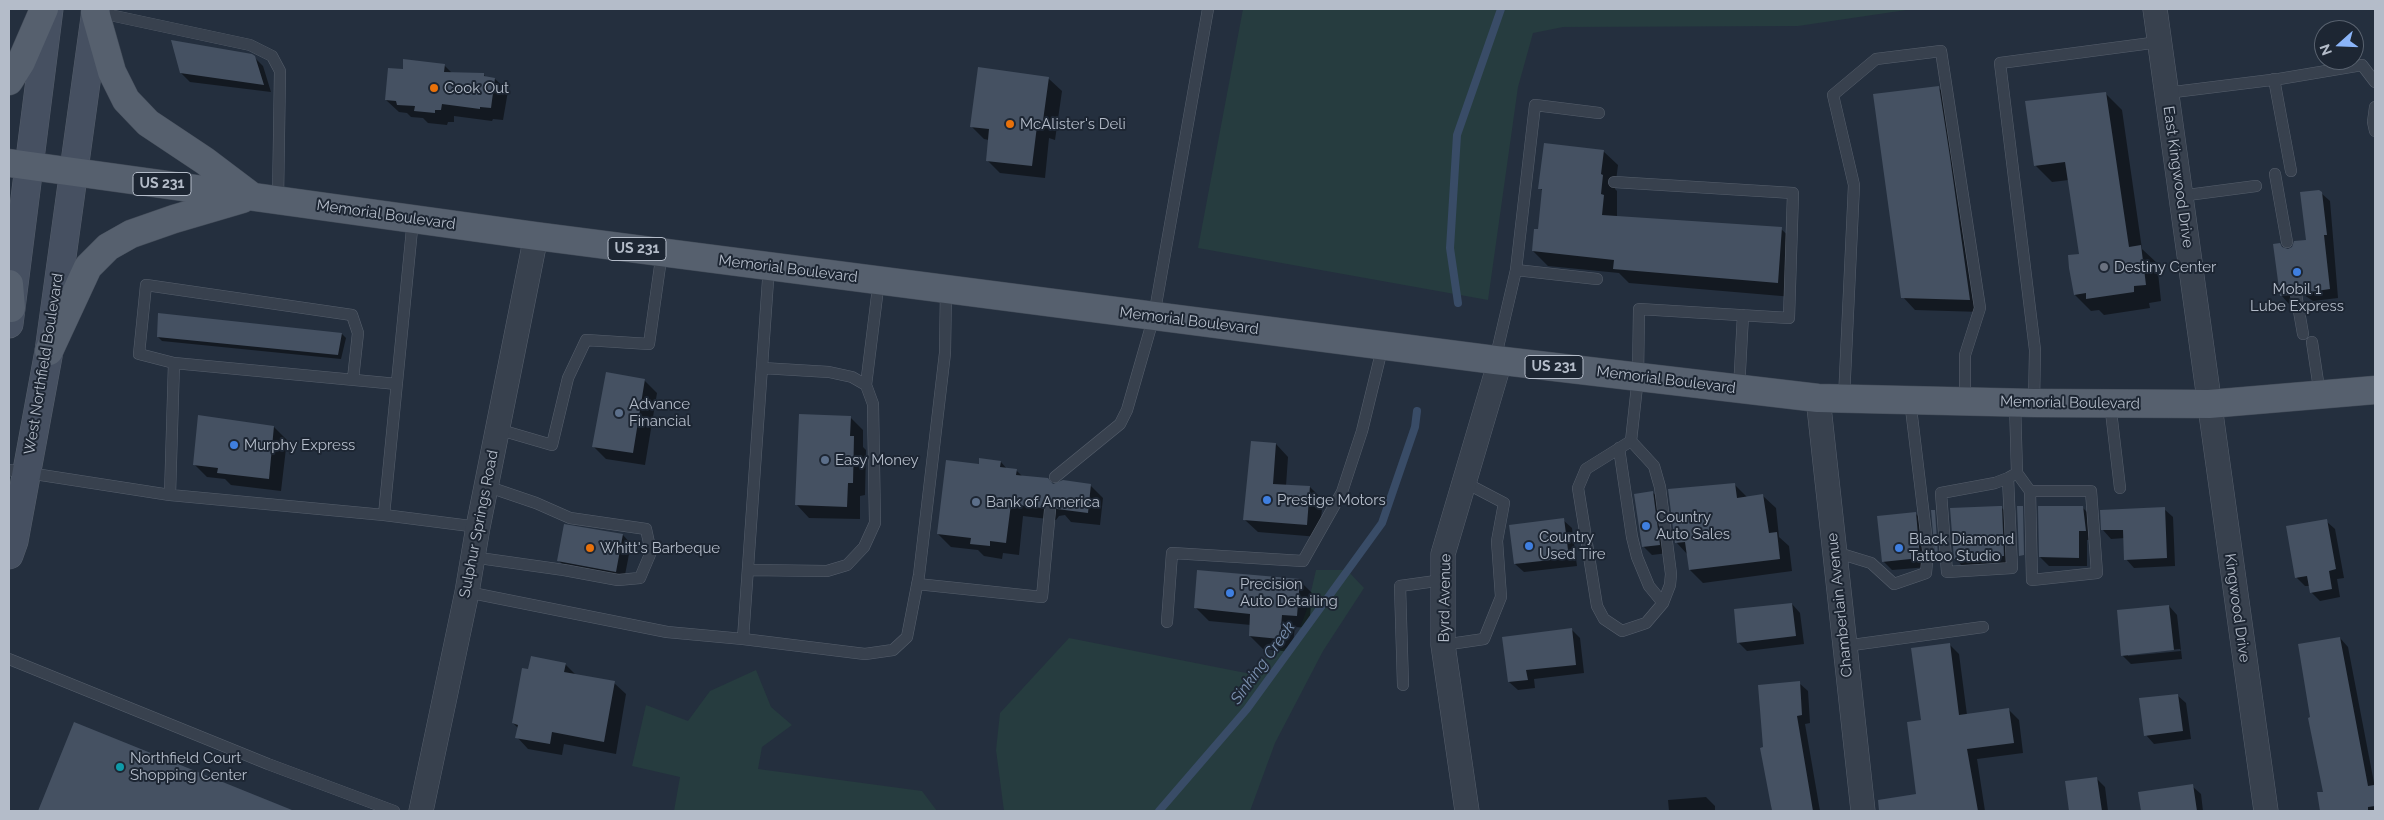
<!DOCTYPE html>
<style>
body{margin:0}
#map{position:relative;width:2384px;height:820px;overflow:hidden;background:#242f3e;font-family:Raleway,sans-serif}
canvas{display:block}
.frame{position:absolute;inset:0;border:10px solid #b4bcc9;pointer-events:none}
.north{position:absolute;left:2314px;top:20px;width:50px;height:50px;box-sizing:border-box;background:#1d2633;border:1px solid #59626f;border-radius:50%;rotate:250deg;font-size:14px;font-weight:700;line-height:20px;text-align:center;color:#b4bcc9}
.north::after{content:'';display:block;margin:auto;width:18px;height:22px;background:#8ab4f8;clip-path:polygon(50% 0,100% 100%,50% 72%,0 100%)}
</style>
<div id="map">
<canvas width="2384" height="820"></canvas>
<div class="frame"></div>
<div class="north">N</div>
</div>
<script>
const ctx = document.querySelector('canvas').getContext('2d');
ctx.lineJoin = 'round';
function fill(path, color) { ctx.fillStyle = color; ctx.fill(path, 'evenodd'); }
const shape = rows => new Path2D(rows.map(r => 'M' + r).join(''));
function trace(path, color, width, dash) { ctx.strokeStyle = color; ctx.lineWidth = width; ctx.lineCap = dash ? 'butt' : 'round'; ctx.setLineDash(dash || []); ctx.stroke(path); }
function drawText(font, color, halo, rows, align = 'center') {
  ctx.font = font + ' Raleway,sans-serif'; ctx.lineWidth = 4; ctx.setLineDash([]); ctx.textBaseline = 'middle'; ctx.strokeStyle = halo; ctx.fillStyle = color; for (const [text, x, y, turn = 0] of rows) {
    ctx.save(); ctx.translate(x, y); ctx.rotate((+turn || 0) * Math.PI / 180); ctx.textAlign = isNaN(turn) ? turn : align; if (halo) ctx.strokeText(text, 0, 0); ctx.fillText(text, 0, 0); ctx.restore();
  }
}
const green = shape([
 [1243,9,1913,9,1798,26,1563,27,1533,33,1518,87,1488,300,1198,248],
 [1316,570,1347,570,1364,588,1323,651,1275,743,1250,811,1004,811,996,750,1000,713,1069,638,1251,674,1274,651,1293,646,1307,609],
 [756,670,771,707,792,725,762,747,758,769,922,791,937,811,674,811,680,777,632,766,646,705,688,721,710,691]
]);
const shadow = shape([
 [254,57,263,66,271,92,190,82,181,73],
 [444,65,453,74,484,75,487,78,495,79,508,91,503,120,493,119,492,121,454,116,454,122,448,122,447,125,428,123,423,118,411,117,407,113,399,112,386,100,404,71],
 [979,68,1049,79,1062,91,1055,140,1049,138,1045,178,1000,173,987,160,989,140,984,139,971,126],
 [1938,87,1951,100,1982,312,1915,310,1903,297],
 [2105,93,2122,110,2142,249,2157,263,2161,301,2149,303,2150,308,2104,315,2099,310,2091,311,2075,295,2081,255,2069,180,2052,182,2035,165],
 [1603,151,1618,165,1615,189,1617,191,1617,217,1781,229,1796,243,1793,297,1629,283,1619,273,1548,266,1533,251,1539,230,1543,191,1540,188],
 [2321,193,2330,201,2338,298,2313,301,2304,295,2299,297,2297,303,2289,304,2281,295,2284,249,2288,251,2307,241],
 [342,334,346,338,341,359,162,341,158,337],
 [644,380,657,393,645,465,606,459,594,447],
 [850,417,863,430,863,447,866,450,865,495,860,496,860,519,809,518,797,505],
 [274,427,287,440,281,491,231,485,225,479,207,477,194,464],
 [1276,444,1288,457,1286,486,1310,487,1323,500,1319,537,1258,532,1245,520],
 [1001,462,1007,469,1016,470,1023,477,1053,485,1090,485,1103,498,1100,525,1071,522,1065,515,1059,516,1056,520,1023,516,1019,555,1003,553,1002,559,984,556,978,550,951,547,938,534,980,465],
 [1735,485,1748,498,1763,496,1776,508,1779,537,1789,546,1792,571,1703,583,1690,570,1688,555,1676,542],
 [1652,492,1661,500,1668,553,1652,555,1643,546],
 [2001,507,2010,516,2012,564,1963,567,1955,558],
 [2082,507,2091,516,2094,539,2087,540,2087,566,2049,566,2040,557],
 [2164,509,2173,517,2175,566,2134,568,2126,559,2125,538,2111,539,2103,530],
 [1915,513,1924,522,1928,567,1892,570,1884,562,1879,517],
 [1563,520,1572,528,1577,566,1524,572,1515,564],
 [2326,521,2335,529,2344,578,2337,579,2340,597,2320,601,2311,592,2310,586,2305,586,2297,578,2287,527],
 [623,535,631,544,624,580,567,569,559,561],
 [1299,580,1312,593,1309,628,1295,627,1292,652,1263,649,1250,636,1251,625,1209,621,1196,608],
 [1792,604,1800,613,1804,644,1747,651,1738,642],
 [2169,606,2177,615,2182,659,2131,664,2122,655],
 [2180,649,2181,651,2128,656,2128,654],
 [1572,630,1580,638,1584,673,1534,679,1535,688,1518,690,1509,682],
 [2340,638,2348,647,2375,788,2375,811,2321,811,2319,794,2324,793,2312,718],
 [1949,644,1959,654,1967,715,2009,710,2019,720,2023,753,1977,759,1985,811,1916,811,1914,795,1918,795,1922,721],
 [565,664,577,676,614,683,626,694,616,754,564,744,562,755,528,749,517,737,518,728,513,723,529,670],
 [1799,683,1808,691,1810,723,1805,724,1820,811,1772,811,1764,748],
 [2177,695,2186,703,2191,739,2154,744,2146,735],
 [75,724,291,811,39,811],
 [2096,778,2105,787,2108,811,2070,811,2066,782],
 [2192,786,2201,794,2203,811,2142,811,2139,793],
 [1706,797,1715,806,1715,811,1669,811,1668,800]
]);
const stream = shape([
 [1458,303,1450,248,1457,135,1501,9],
 [1159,811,1247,709,1382,523,1415,427,1417,411]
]);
const building = shape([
 [171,40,252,54,255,56,264,85,180,73],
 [403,59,445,64,444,72,484,73,484,76,495,78,491,108,480,107,480,109,442,104,441,110,435,110,435,113,414,111,415,106,397,105,396,101,385,100,388,68,403,69],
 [978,67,1049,77,1042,128,1037,126,1032,166,986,161,989,129,970,127],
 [1939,86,1950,157,1970,300,1901,298,1873,94],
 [2106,92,2129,247,2141,245,2146,285,2134,286,2134,292,2086,299,2086,293,2074,295,2069,268,2068,255,2079,254,2065,162,2034,166,2025,101],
 [1544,143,1604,150,1601,174,1603,175,1601,194,1604,195,1602,215,1782,227,1778,283,1613,269,1614,260,1532,251,1534,229,1538,229,1542,189,1538,189],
 [2319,190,2322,192,2327,235,2324,235,2330,289,2303,293,2301,289,2295,287,2291,289,2289,295,2280,296,2273,244,2280,243,2282,247,2288,249,2292,247,2294,241,2306,240,2300,192],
 [158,313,342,333,338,355,157,337],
 [606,372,645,379,633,453,592,447],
 [799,414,851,416,850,436,854,436,853,483,848,483,847,507,795,505],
 [198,415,274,426,269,479,217,473,218,468,193,465],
 [1251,441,1276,443,1273,484,1310,486,1307,525,1243,520],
 [979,458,1001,461,1000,467,1017,469,1016,475,1048,478,1053,484,1063,480,1091,484,1088,513,1057,509,1051,503,1046,503,1043,508,1011,504,1006,543,990,541,990,546,970,544,971,538,937,534,946,460,979,464],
 [1735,483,1737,498,1763,494,1769,533,1777,532,1780,559,1689,570,1685,542,1675,543,1668,489],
 [1653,491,1660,545,1642,547,1634,494],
 [1999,506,2002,506,2004,556,1954,559,1950,508],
 [2017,506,2023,506,2024,555,2019,556],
 [2038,506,2083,506,2086,531,2079,531,2079,558,2039,557],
 [2165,507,2167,558,2124,560,2123,530,2101,530,2100,510],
 [1931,510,1935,510,1938,556,1935,557],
 [1916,512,1920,558,1882,562,1877,516],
 [1564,518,1569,558,1514,564,1509,525],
 [2327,519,2336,569,2329,571,2332,589,2310,593,2307,576,2295,578,2286,526],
 [564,524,623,534,616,572,557,561],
 [1197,570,1300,579,1297,616,1282,615,1280,639,1249,636,1250,614,1194,608],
 [1792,603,1796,636,1737,643,1734,609],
 [2169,605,2174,650,2121,656,2117,610],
 [1572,628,1576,665,1526,670,1528,680,1508,682,1502,637],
 [2340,637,2368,786,2374,785,2375,806,2368,807,2368,811,2320,811,2317,792,2323,792,2308,718,2310,717,2298,644],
 [1950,643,1959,715,2009,708,2014,743,1967,749,1978,811,1879,811,1878,800,1916,794,1907,722,1921,720,1911,648],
 [531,656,566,663,564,672,615,681,604,742,552,732,550,744,515,738,518,725,512,723,522,668,528,669],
 [1800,681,1802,715,1797,716,1813,811,1772,811,1760,748,1763,747,1758,685],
 [2178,694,2183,731,2144,736,2139,698],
 [74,722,292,810,292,811,38,811],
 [2097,777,2102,811,2069,811,2065,781],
 [2193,784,2197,811,2141,811,2138,792]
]);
const lane = shape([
 [96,12,250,45,272,56,280,71,278,200],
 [2274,79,2291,171],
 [2166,93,2279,79,2362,65,2375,82],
 [2375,107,2373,122,2375,131],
 [2275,174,2287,242],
 [1614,182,1793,193,1789,318,1639,309,1638,377,1631,441],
 [2180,196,2256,186],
 [1516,270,1597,279],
 [2296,294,2303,334],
 [2312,342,2320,395],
 [1495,360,1516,270,1535,105,1599,113],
 [174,363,139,354,146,285,352,315,358,333,353,379],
 [866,385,879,280],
 [1739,389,1743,315],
 [1844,398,1854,185,1833,95,1876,59,1941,51,1980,308,1965,355,1965,401],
 [2034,403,2035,350,2000,63,2159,42],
 [2110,403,2120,488],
 [497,429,552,445,568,378,586,340,649,344,662,252],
 [1631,441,1654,466,1660,487,1671,574,1670,585,1663,603,1646,623,1622,631,1604,619,1597,606,1578,488,1586,469,1631,441],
 [1619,448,1632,537,1637,557,1649,586,1663,603],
 [9,470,170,495,384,515,478,527],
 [2017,473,2030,491,2032,580,2097,573,2091,491,2030,491],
 [1055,477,1120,424,1127,410,1154,316,1208,9],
 [2008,478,2012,568,1947,572,1941,493,1995,483,2008,478,2017,473,2015,403],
 [170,495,174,363,397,384],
 [384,515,413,219],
 [1835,552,1871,563,1894,584,1926,573,1928,550,1910,400],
 [472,557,564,570,618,580,640,578,651,552,646,529,570,518,536,503,486,486],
 [748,570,827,571,847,565,864,547,875,523,873,404,866,385,852,377,829,372,762,368],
 [917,584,1042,597,1050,510],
 [467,592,667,632,743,639,865,654,893,650,907,637,919,575,945,353,946,289],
 [1167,622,1172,553,1303,561,1342,492,1362,431,1383,345],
 [743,639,769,266],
 [1443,645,1484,639,1501,597,1497,541,1504,503,1464,482],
 [1845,646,1983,627],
 [9,659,268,764,394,811],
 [1403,685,1400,586,1443,580]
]);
const street = shape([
 [2155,9,2266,811],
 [1818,398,1863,811],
 [421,811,467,592,478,527,536,236],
 [1467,811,1443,645,1443,554,1500,361]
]);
const secondary = shape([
 [9,324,49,9],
 [9,555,14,541,49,351,96,10]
]);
const primary = shape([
 [95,12,112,72,126,100,148,123,205,161,250,195],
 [9,81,21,62,44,9],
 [9,163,536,236,1495,360,1818,398,2034,403,2209,404,2375,390],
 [9,284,11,308],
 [49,351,88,267,108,247,131,234,174,219,242,199]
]);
const markers = [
 [434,88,5,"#e8710a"],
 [1010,124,5,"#e8710a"],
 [2104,267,5,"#6b7280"],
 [2297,272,5,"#3f7fe0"],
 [619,413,5,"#5c6f8a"],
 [234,445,5,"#3f7fe0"],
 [825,460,5,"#5c6f8a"],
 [1267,500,5,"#3f7fe0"],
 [976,502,5,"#5c6f8a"],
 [1646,526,5,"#3f7fe0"],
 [1529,546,5,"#3f7fe0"],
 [590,548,5,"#e8710a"],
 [1899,548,5,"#3f7fe0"],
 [1230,593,5,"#3f7fe0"],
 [120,767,5,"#0f9aa8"]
];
const shields = [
 [162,184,58],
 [637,249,58],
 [1554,367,58]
];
const shieldNames = [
 ["US 231",162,184],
 ["US 231",637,249],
 ["US 231",1554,367]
];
const poiNames = [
 ["Cook Out",444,88],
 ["McAlister's Deli",1020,124],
 ["Destiny Center",2114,267],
 ["Mobil 1",2297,289,"center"],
 ["Lube Express",2297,306,"center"],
 ["Advance",629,404],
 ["Financial",629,421],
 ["Murphy Express",244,445],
 ["Easy Money",835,460],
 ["Prestige Motors",1277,500],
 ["Bank of America",986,502],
 ["Country",1656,517],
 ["Auto Sales",1656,534],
 ["Country",1539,537],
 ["Used Tire",1539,554],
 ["Black Diamond",1909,539],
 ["Tattoo Studio",1909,556],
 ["Whitt's Barbeque",600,548],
 ["Precision",1240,584],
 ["Auto Detailing",1240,601],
 ["Northfield Court",130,758],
 ["Shopping Center",130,775]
];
const streetNames = [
 ["East Kingwood Drive",2178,177,82],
 ["Memorial Boulevard",386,215,8],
 ["Memorial Boulevard",788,269,7],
 ["Memorial Boulevard",1189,321,7],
 ["West Northfield Boulevard",44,364,-81],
 ["Memorial Boulevard",1666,380,7],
 ["Memorial Boulevard",2070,403,1],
 ["Sulphur Springs Road",479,524,-79],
 ["Byrd Avenue",1445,598,-89],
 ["Chamberlain Avenue",1840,605,-96],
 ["Kingwood Drive",2237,608,82]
];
const waterNames = [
 ["Sinking Creek",1263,663,-54]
];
fill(green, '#263c3f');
fill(shadow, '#0007');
trace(stream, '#394c67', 8);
fill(building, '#455162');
trace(lane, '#565f6c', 12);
trace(street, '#565f6c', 25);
trace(secondary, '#565f6c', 29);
trace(primary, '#414a57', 29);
trace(lane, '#38414e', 11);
trace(street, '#38414e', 24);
trace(secondary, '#465061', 28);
trace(primary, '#56606e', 28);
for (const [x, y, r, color] of markers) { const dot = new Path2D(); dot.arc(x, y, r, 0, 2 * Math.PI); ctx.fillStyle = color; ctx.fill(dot); trace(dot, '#1d2633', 2); }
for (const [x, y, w] of shields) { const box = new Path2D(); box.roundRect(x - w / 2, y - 11.5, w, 23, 4); ctx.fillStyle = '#1d2633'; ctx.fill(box); trace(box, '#b4bcc9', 1); }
drawText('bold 14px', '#b4bcc9', null, shieldNames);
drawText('15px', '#b4bcc9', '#1d2633', poiNames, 'left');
drawText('15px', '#b4bcc9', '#1d2633', streetNames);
drawText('italic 16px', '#7c92b1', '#1d2633', waterNames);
</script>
